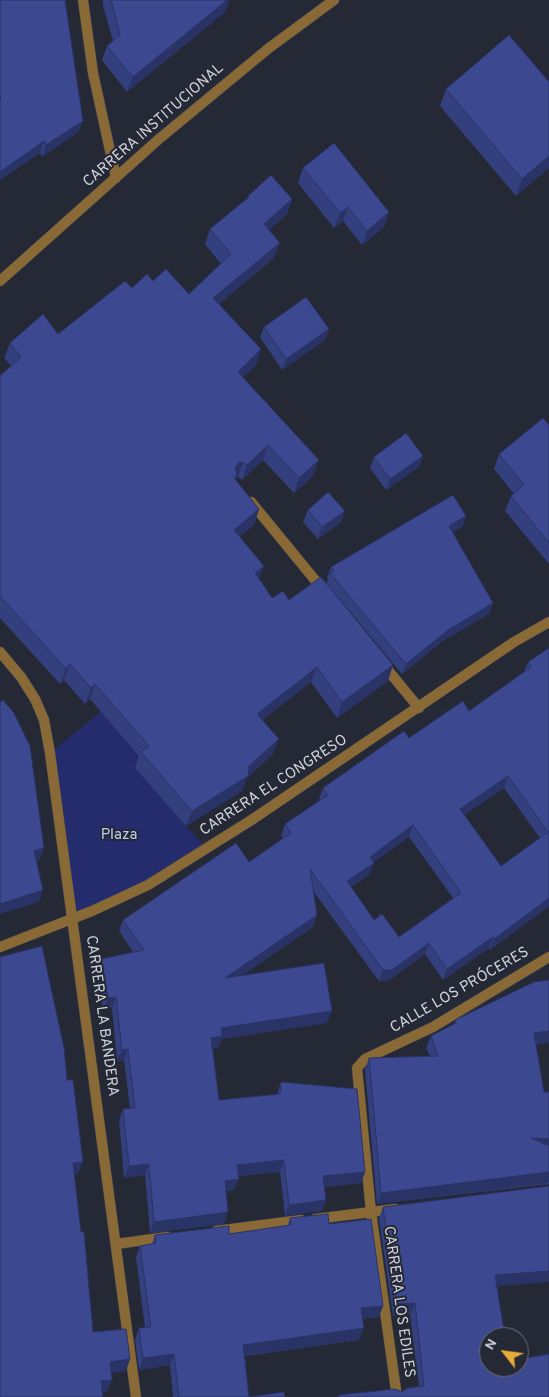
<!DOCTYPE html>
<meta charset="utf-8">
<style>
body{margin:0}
#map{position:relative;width:549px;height:1397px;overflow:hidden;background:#252935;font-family:Overpass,sans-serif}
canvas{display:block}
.north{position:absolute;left:479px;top:1327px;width:50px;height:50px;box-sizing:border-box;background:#252935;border:1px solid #696d77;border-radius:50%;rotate:300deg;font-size:14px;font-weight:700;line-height:20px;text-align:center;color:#d0d3db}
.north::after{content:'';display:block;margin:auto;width:18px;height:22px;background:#e9ab38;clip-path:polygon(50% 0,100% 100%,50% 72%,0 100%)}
</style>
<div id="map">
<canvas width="549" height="1397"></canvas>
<div class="north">N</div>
</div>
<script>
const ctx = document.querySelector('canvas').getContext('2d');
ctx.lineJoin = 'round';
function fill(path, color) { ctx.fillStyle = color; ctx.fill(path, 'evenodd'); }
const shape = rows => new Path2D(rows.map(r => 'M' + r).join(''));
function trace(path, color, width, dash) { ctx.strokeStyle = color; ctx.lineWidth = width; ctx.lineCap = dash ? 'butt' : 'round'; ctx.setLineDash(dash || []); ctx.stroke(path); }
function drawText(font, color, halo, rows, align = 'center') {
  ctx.font = font + ' Overpass,sans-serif'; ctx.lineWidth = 4; ctx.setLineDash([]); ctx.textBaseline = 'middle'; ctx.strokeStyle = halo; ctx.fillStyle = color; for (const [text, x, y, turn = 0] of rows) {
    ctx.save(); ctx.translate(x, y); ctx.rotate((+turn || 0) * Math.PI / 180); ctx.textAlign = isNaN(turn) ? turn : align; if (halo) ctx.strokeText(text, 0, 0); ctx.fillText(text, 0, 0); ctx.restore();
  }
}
const green = shape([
 [109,705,151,754,135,768,206,848,148,885,72,919,50,753]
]);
const street = shape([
 [83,0,93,73,116,178],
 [0,281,159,139,269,48,334,0],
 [251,502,324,591],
 [0,652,21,677,35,699,44,720,50,753,136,1397],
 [382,663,419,708],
 [0,947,92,911,148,885,253,819,514,642,549,622],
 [315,1219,395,1209],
 [216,1231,301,1220],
 [116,1244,167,1237],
 [397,1397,371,1212,357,1068,365,1059,433,1027,549,957]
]);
const wall = shape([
 [0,0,83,121,78,132,42,157,40,153,0,180],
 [103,0,229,0,225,12,127,92,102,60,107,46,113,41,103,5],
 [549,82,549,168,516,196,440,106,446,89],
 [303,168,384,227,362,245,343,221,334,228,298,183],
 [248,196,292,199,287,214,269,230,274,258,219,304,261,349,256,365,242,377,313,476,294,493,263,460,242,480,238,477,236,478,236,480,259,509,254,525,240,536,259,579,272,598,289,600,326,584,328,579,327,578,331,567,466,516,462,527,452,532,493,603,489,614,444,640,402,674,333,591,388,681,337,718,311,682,262,720,273,754,247,778,242,791,186,826,135,768,139,756,90,699,85,704,64,680,60,684,0,618,0,376,11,366,4,358,10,343,58,334,132,288,153,281,189,294,221,264,205,244,210,229,247,199],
 [264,327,329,329,325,340,282,370,260,337],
 [549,425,549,564,505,511,511,496,514,494,494,469,499,454],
 [423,456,419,467,386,490,370,468,374,457],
 [308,510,341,522,318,539,303,522],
 [549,648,549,906,490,950,489,948,443,980,425,954,388,981,379,981,313,891,317,915,313,927,241,976,327,1023,221,1039,218,1048,213,1048,219,1100,277,1094,281,1082,365,1172,361,1183,324,1187,326,1200,322,1211,285,1216,280,1172,238,1176,234,1190,226,1191,224,1224,150,1233,145,1175,124,1178,119,1120,123,1109,130,1108,124,1060,117,1061,112,1008,103,1009,96,970,101,959,133,952,119,931,123,920,249,862,283,838,281,836,285,824,320,800,319,799,323,788,409,738,469,711,524,672,528,662],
 [504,788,540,838,501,866,464,815],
 [409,837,453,898,399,937,374,920,351,887,370,874,373,862],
 [549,980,549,1043,536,1044,544,1092,549,1092,549,1184,377,1204,365,1069,369,1058,430,1056,426,1048,431,1036,454,1024,455,1020],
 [383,1207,497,1287,489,1337,521,1359,549,1397,338,1397,339,1395,402,1392,419,1387,410,1314,393,1316,379,1218],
 [290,1218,329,1224,379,1317,362,1319,359,1340,245,1356,249,1397,285,1397,173,1397,170,1365,139,1370,135,1340,139,1328,145,1328,136,1257,140,1246,152,1244,155,1235,229,1234,288,1225]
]);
const shadedWall = shape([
 [227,0,229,0,225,12,127,92,133,77],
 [83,121,78,132,42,157,46,145],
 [44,141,40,153,0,180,0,172],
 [549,156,549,168,516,196,522,179],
 [292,199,287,214,259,239,264,224],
 [348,207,343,221,334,228,340,213],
 [389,212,384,227,362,245,367,231],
 [280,243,274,258,208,313,213,298],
 [329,329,325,340,282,370,286,359],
 [261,349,256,365,232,387,238,372],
 [268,445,263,460,242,480,247,465],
 [423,456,419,467,386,490,390,479],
 [319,460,313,476,294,493,299,478],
 [243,462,238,477,236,478,232,490,235,469,238,463],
 [259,509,254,525,229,545,234,530],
 [345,511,341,522,318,539,322,527],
 [466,516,462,527,445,537,449,526],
 [264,566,258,582,255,573],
 [493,603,489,614,444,640,402,674,406,664,448,630],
 [70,664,64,680,60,684,66,669],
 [393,665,388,681,337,718,342,702],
 [317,667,311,682,251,729,257,714],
 [95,684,90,699,85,704,91,688],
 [279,739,273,754,247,778,242,791,186,826,192,811,249,766],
 [508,776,504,788,456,820,460,809],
 [413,825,409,837,366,868,370,857],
 [44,848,40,860,30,863,34,851],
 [374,863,370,874,343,892,347,881],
 [43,890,39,902,0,914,0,904],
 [549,898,549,906,490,950,494,939],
 [317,915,313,927,221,989,225,978],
 [493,937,489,948,443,980,447,969],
 [429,943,425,954,388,981,379,981,383,970],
 [116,997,112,1008,103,1009,108,998],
 [332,1011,327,1023,221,1039,218,1048,207,1049,211,1038,221,1028],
 [549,1031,549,1043,530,1044,534,1033],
 [128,1049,124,1060,117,1061,122,1050],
 [531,1138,549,1139,549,1151],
 [284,1160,280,1172,233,1176,237,1165],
 [83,1162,78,1174,69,1175,73,1163],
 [149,1164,145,1175,124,1178,129,1166],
 [365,1172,361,1183,319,1187,323,1176],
 [549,1172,549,1181,548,1183,377,1204,381,1193],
 [239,1179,234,1190,221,1192,225,1181],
 [326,1200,322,1211,285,1216,289,1205],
 [228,1212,224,1224,150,1233,154,1222],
 [549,1271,549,1282,491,1287,495,1275],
 [415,1303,410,1314,393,1316,397,1304],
 [383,1306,379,1317,357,1319,361,1308],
 [364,1328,359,1340,239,1356,243,1345],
 [174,1354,170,1365,139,1370,143,1358],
 [130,1359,126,1371,106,1374,110,1362],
 [112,1380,107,1392,97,1393,101,1381]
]);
const building = shape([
 [0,0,65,0,83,121,46,145,44,141,0,172,0,100,1,100,0,94,0,0],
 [111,0,227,0,133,77,107,46,120,35,111,0],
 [509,35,549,82,549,156,522,179,446,89,509,35],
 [334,143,389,212,367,231,348,207,340,213,303,168,334,143],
 [271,175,292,199,264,224,280,243,213,298,261,349,238,372,319,460,299,478,268,445,247,465,243,462,238,463,235,469,237,475,234,478,259,509,234,530,264,566,255,573,272,598,283,591,289,600,321,577,393,665,342,702,317,667,257,714,279,739,249,766,248,776,192,811,141,752,149,746,95,684,91,688,70,664,66,669,0,596,0,376,21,357,10,343,43,314,58,334,125,281,132,288,147,274,153,281,166,269,189,294,231,254,210,229,249,197,248,196,271,175],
 [306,297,329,329,286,359,264,327,306,297],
 [543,418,549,425,549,543,511,496,524,485,499,454,543,418],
 [406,433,423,456,390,479,374,457,406,433],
 [328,492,345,511,322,527,308,510,328,492],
 [453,495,466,516,449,526,493,603,448,630,406,664,330,573,334,571,331,567,453,495],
 [549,648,549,898,494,939,493,937,447,969,429,943,392,970,383,970,310,869,317,915,225,978,324,963,332,1011,221,1028,222,1036,211,1038,219,1100,280,1094,281,1082,357,1089,365,1172,323,1176,326,1200,289,1205,284,1160,237,1165,239,1179,225,1181,228,1212,154,1222,149,1164,129,1166,123,1109,135,1108,128,1049,122,1050,116,997,108,998,101,959,144,950,123,920,236,843,249,862,291,833,285,824,328,795,323,788,404,731,409,738,463,701,469,711,531,667,528,662,549,648],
 [508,776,548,832,501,866,460,809,508,776],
 [413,825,461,893,399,937,382,914,374,920,347,881,374,863,370,857,413,825],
 [3,700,14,713,30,746,44,848,34,851,43,890,0,904,0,703,3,700],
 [42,946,64,1048,67,1080,73,1080,83,1162,73,1163,81,1232,84,1232,93,1332,126,1329,130,1359,110,1362,112,1380,101,1381,103,1397,0,1397,0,957,42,946],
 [549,980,549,1031,534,1033,544,1092,549,1092,549,1139,531,1138,549,1146,549,1172,381,1193,369,1058,438,1056,431,1036,456,1023,455,1020,534,982,549,980],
 [549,1186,549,1271,495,1275,505,1337,489,1337,489,1367,519,1367,519,1347,521,1359,549,1354,549,1397,339,1397,339,1395,395,1389,402,1392,408,1388,424,1386,415,1303,397,1304,383,1207,549,1186],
 [328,1214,329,1224,371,1219,383,1306,361,1308,364,1328,243,1345,249,1397,284,1392,285,1397,179,1397,174,1354,143,1358,139,1328,151,1327,140,1246,156,1243,155,1235,229,1226,229,1234,291,1225,290,1218,328,1214]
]);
const streetNames = [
 ["CARRERA INSTITUCIONAL",154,126,-41],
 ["CARRERA EL CONGRESO",274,786,-33],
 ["CALLE LOS PRÓCERES",460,991,-30],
 ["CARRERA LA BANDERA",101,1016,82],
 ["CARRERA LOS EDILES",398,1302,82]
];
const parkNames = [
 ["Plaza",119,836]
];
fill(green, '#242c6e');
trace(street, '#404450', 11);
trace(street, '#896935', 10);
fill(wall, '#343f7d');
fill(shadedWall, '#2a3366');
fill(building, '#3c4991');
trace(building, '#2a3366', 1);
drawText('15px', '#d0d3db', '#252935', streetNames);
drawText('15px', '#c0ccf5', '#252935', parkNames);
</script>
